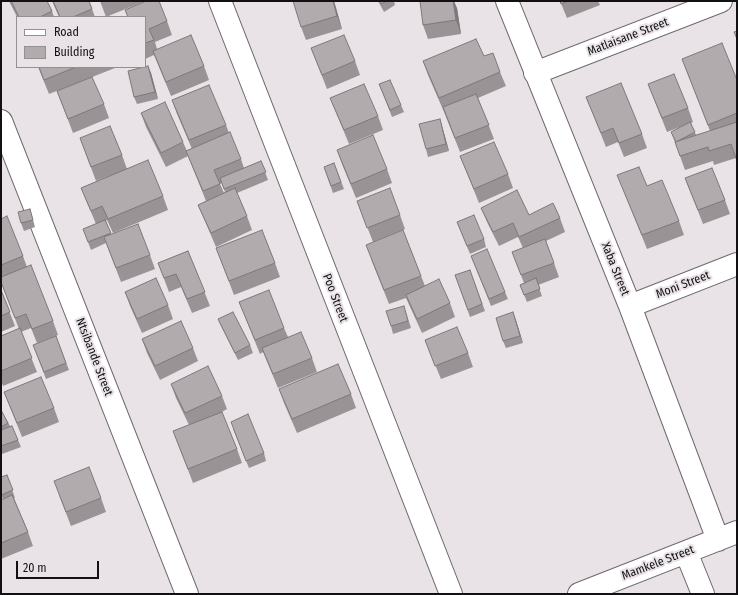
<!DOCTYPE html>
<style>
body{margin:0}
#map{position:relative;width:738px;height:595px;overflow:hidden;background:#e9e3e8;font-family:"Fira Sans Condensed",sans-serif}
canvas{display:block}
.frame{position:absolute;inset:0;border:2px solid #121012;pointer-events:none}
.legend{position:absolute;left:16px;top:16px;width:130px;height:52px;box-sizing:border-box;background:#e9e3e8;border:1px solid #938f92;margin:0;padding:5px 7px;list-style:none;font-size:12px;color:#121012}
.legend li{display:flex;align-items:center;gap:8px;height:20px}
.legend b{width:20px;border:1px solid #938f92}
.scale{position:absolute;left:16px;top:561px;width:83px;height:18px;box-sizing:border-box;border:2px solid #121012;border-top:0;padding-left:5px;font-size:12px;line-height:14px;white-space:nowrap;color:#121012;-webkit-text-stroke:3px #e9e3e8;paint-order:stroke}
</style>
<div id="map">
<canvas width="738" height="595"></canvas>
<div class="frame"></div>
<ul class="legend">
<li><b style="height:5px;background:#fff"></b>Road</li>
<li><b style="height:11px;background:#b2abae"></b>Building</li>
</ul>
<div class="scale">20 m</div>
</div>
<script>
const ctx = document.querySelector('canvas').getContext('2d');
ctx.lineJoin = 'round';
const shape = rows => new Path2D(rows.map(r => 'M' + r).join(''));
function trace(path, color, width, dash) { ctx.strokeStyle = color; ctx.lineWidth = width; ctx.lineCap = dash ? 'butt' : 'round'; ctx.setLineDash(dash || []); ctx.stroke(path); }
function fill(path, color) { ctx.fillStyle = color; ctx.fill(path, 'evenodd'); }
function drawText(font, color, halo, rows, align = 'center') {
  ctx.font = font + ' "Fira Sans Condensed",sans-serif'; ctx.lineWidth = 4; ctx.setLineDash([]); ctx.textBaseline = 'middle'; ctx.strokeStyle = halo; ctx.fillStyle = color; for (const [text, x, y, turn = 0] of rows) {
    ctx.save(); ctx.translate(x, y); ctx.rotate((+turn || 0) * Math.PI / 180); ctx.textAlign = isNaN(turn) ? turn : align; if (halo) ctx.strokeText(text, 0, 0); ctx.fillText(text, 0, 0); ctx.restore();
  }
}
const street = shape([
 [220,1,451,594],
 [507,1,630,306,718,540],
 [535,73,721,1],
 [1,121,187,594],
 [630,306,737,264],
 [686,552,703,594],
 [579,594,737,532]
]);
const wall = shape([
 [9,1,47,1,52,11,54,17,17,17],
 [52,1,89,1,95,17,59,17],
 [100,1,145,1,106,17],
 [334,1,342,29,306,40,301,27],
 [378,1,394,1,395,5,384,12],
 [560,1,598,1,600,5,567,18],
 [457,8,461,34,428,39,423,25],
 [145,17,167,21,172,35,155,42,157,49,204,66,209,80,171,96,154,55,145,59],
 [311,48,355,61,360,75,327,89],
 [484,56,500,72,506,86,478,98,494,139,460,152,444,112,428,75,423,61],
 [682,59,737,80,737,161,736,158,714,165,713,161,685,170,676,145,671,132,685,125,667,132,648,84,688,108,693,122,691,123,696,135,710,131],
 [148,66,151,73,158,99,137,104,134,97],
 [38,67,115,67,115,68,49,94],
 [379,84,401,105,404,112,392,117],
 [57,91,104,104,109,118,73,133],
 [586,97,642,134,647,148,624,157,618,142,606,147],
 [330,98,378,116,383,130,349,144],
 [172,100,226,125,229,133,241,159,244,168,261,161,268,180,237,193,247,216,252,230,216,247,198,205,206,201,188,156,166,167,146,127,141,113,183,142,187,151,192,149,177,114],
 [222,183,225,192,224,193,220,184],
 [440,119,442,126,449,151,428,157,426,149],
 [80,138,122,155,127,169,163,196,168,210,113,233,107,220,106,221,111,234,150,255,155,269,121,282,106,243,91,250,83,229,96,224,81,188,114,174,96,181],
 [337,150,387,169,392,183,356,198,342,164],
 [460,156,508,174,513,188,479,203],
 [334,163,344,189,333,193,324,167],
 [617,175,647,186,679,221,684,235,647,249],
 [685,178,725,200,730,214,703,224],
 [357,201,400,215,405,229,373,242],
 [481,208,529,215,560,218,565,232,546,241,559,277,538,285,542,296,527,302,520,285,524,283,512,252,523,248,518,237,499,246,487,222],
 [30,209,35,227,24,231,21,223],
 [1,219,23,256,27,267,53,321,58,335,37,343,31,328,21,332,37,372,3,386,1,380,1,336,19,329,1,282],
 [457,222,484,239,486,247,470,254],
 [403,230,425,286,450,303,455,317,422,333,411,309,406,298,389,304,371,259],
 [216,248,275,263,280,277,234,295],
 [188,251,210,306,192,313,181,287,169,292,158,263],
 [471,256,505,292,508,299,491,306],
 [470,270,485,311,470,317,455,275],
 [1,290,15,326,1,332],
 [125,292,168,305,173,319,142,333,130,306],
 [239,302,284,328,288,337,312,358,317,372,278,388,263,352,260,354],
 [404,306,411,328,393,334,391,326],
 [513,312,523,343,506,348,503,341],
 [218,319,250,345,253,353,238,360,221,326],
 [56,336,69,370,46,379,33,345],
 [142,339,193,348,198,361,160,380,147,353],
 [425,340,468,353,473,367,441,379],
 [171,384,222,396,227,409,220,413,237,449,242,463,193,483,173,431,189,425,176,398],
 [279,389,351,394,356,408,297,433,284,403],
 [4,392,54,408,59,422,22,437],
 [1,410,18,440,21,447,2,454,1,451],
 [233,429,264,453,266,461,249,468],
 [7,475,15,498,14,498,28,532,33,546,1,559,1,500,3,499,1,495],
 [59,495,101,498,106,512,71,526]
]);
const shadedWall = shape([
 [333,1,334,1,342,29,337,16],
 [453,1,454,1,457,8,461,34,456,20],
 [148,66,151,73,158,99,155,92],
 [440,119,442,126,449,151,446,144],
 [513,312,516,320,523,343,520,336]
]);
const building = shape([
 [11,1,47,1,52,11,40,17,19,17,11,1],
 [53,1,89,1,92,9,73,17,60,17,53,1],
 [146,1,159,1,167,21,149,29,154,40,145,43,145,17,128,17,125,10,146,1],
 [293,1,333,1,337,16,301,27,293,1],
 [379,1,387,1,381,4,379,1],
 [420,1,453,1,456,20,423,25,420,1],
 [560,1,568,1,561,4,560,1],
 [737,31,737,39,734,32,737,31],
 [191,35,204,66,166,82,153,51,191,35],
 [344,35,355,61,322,75,311,48,344,35],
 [476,39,484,56,493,53,500,72,439,98,423,61,476,39],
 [722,43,737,80,737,113,708,125,682,59,722,43],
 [148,66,155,92,134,97,128,71,148,66],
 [39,67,76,67,44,80,39,67],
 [674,74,688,108,662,118,648,84,674,74],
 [92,77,104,104,68,119,57,91,92,77],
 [390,80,401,105,390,110,379,84,390,80],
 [621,83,642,134,619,143,613,128,601,133,586,97,621,83],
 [364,84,378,116,344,130,330,98,364,84],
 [209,85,226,125,189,140,172,100,209,85],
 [476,94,489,125,455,138,443,107,476,94],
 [165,102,183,142,161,153,141,113,165,102],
 [440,119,446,144,426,149,419,124,440,119],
 [690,122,695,132,676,142,671,132,690,122],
 [737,122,737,161,731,144,709,151,708,147,680,156,675,142,737,122],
 [110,126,122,155,91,167,80,138,110,126],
 [230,132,241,159,214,170,220,184,203,191,186,151,230,132],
 [373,135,387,169,351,184,337,150,373,135],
 [494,142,508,174,474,189,460,156,494,142],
 [148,160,163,196,108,219,102,206,91,211,81,188,148,160],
 [261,161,266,172,224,189,220,178,261,161],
 [334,163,341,182,331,186,324,167,334,163],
 [639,167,647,186,662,180,679,221,642,235,617,175,639,167],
 [712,168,725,200,698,210,685,178,712,168],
 [235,188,247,216,211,233,198,205,235,188],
 [390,188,400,215,367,228,357,201,390,188],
 [517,190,529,215,553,203,560,218,519,237,513,223,493,232,481,208,517,190],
 [30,209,33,220,21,223,18,212,30,209],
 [474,215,484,239,467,246,457,222,474,215],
 [7,216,23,256,1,265,1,219,7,216],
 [105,220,111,233,88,242,83,229,105,220],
 [138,224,150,255,116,268,104,237,138,224],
 [262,230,275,263,229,281,216,248,262,230],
 [403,230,421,276,384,290,366,245,403,230],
 [545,239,554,263,521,275,512,252,545,239],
 [487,249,505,292,489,299,471,256,487,249],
 [188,251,205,292,187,299,176,274,164,278,158,263,188,251],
 [31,265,53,321,32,329,26,314,15,318,1,282,1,277,31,265],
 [470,270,482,304,468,310,455,275,470,270],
 [156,278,168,305,137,319,125,292,156,278],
 [536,278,540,289,524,295,520,285,536,278],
 [439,279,450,303,417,319,406,295,439,279],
 [1,290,10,312,1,316,1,290],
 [269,290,284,328,255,340,239,302,269,290],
 [404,306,408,321,391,326,386,311,404,306],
 [233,312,250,345,235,353,218,319,233,312],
 [513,312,520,336,503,341,496,318,513,312],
 [181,321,193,348,155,366,142,339,181,321],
 [457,327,468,353,435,366,425,340,457,327],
 [20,328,32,358,1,371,1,336,20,328],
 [301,332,312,358,273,374,262,348,301,332],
 [56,336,66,363,44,372,33,345,56,336],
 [338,364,351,394,292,419,279,389,338,364],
 [208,366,222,396,185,413,171,384,208,366],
 [41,377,54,408,17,423,4,392,41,377],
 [1,410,8,423,1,427,1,410],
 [222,412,237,449,188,469,173,431,222,412],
 [248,414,264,453,246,461,231,422,248,414],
 [12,426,18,440,1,446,1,430,12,426],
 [89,467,101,498,66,512,54,481,89,467],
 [7,475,13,490,1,495,1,477,7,475],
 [12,495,28,532,1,543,1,500,12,495]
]);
const streetNames = [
 ["Matlaisane Street",628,37,-21],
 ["Xaba Street",615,269,68],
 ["Moni Street",683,285,-21],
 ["Poo Street",335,298,69],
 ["Ntsibande Street",94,357,69],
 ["Mamkele Street",658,563,-21]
];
trace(street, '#6e696d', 24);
trace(street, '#fff', 22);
fill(wall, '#999396');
fill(shadedWall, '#7d787a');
fill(building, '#b2abae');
trace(building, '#7d787a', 1);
drawText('12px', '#121012', '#e9e3e8', streetNames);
</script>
